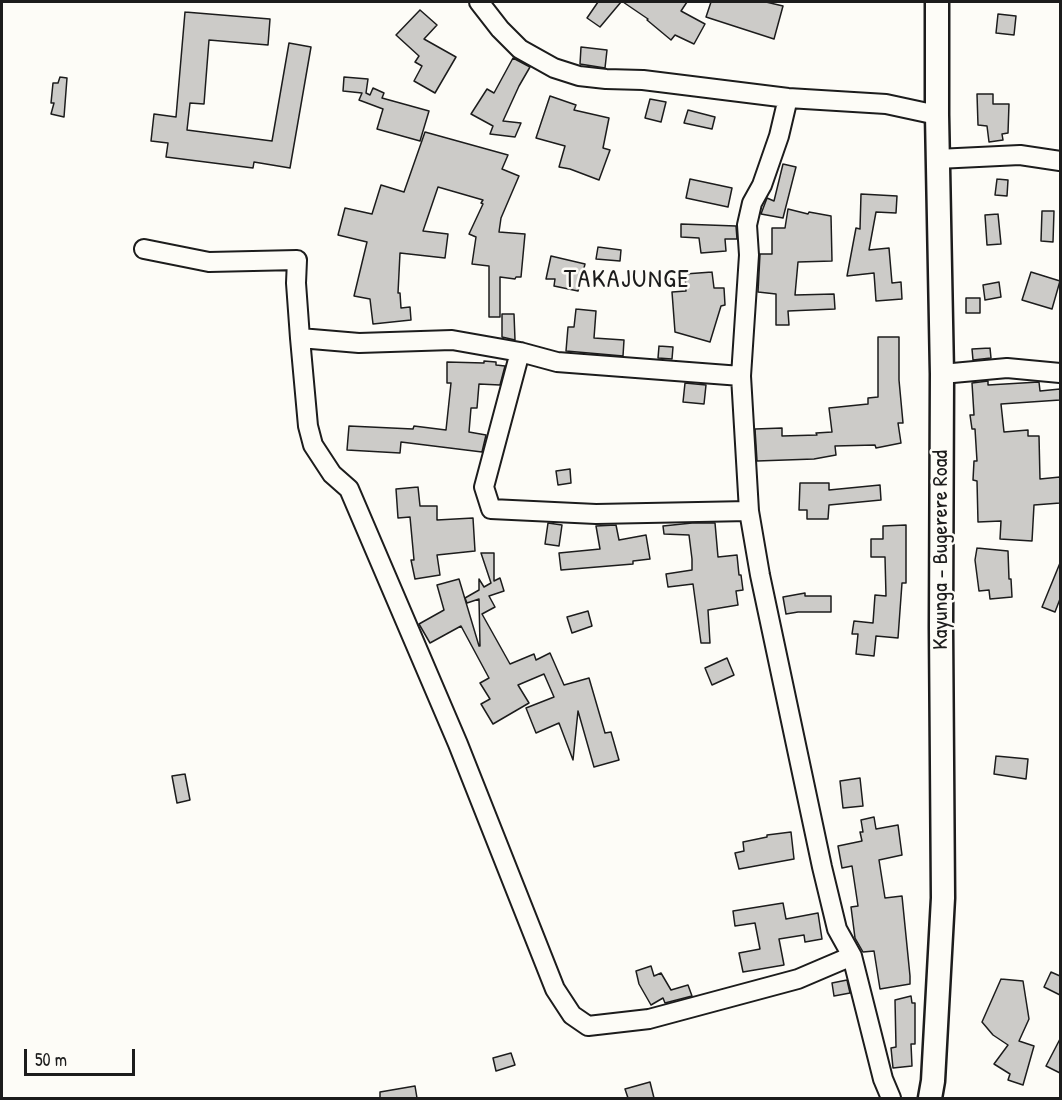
<!DOCTYPE html>
<style>
body{margin:0}
#map{position:relative;width:1062px;height:1100px;overflow:hidden;background:#fdfcf7;font-family:"Patrick Hand",sans-serif}
canvas{display:block}
.frame{position:absolute;inset:0;border:3px solid #1c1c1c;pointer-events:none}
.scale{position:absolute;left:24px;top:1049px;width:111px;height:27px;box-sizing:border-box;border:3px solid #1c1c1c;border-top:0;padding-left:8px;font-size:18px;line-height:21px;white-space:nowrap;color:#1c1c1c;-webkit-text-stroke:4px #fdfcf7;paint-order:stroke}
</style>
<div id="map">
<canvas width="1062" height="1100"></canvas>
<div class="frame"></div>
<div class="scale">50 m</div>
</div>
<script>
const ctx = document.querySelector('canvas').getContext('2d');
ctx.lineJoin = 'round';
function fill(path, color) { ctx.fillStyle = color; ctx.fill(path, 'evenodd'); }
const shape = rows => new Path2D(rows.map(r => 'M' + r).join(''));
function trace(path, color, width, dash) { ctx.strokeStyle = color; ctx.lineWidth = width; ctx.lineCap = dash ? 'butt' : 'round'; ctx.setLineDash(dash || []); ctx.stroke(path); }
function drawText(font, color, halo, rows, align = 'center') {
  ctx.font = font + ' "Patrick Hand",sans-serif'; ctx.lineWidth = 5; ctx.setLineDash([]); ctx.textBaseline = 'middle'; ctx.strokeStyle = halo; ctx.fillStyle = color; for (const [text, x, y, turn = 0] of rows) {
    ctx.save(); ctx.translate(x, y); ctx.rotate((+turn || 0) * Math.PI / 180); ctx.textAlign = isNaN(turn) ? turn : align; if (halo) ctx.strokeText(text, 0, 0); ctx.fillText(text, 0, 0); ctx.restore();
  }
}
const building = shape([
 [598,2,621,2,600,27,587,18,598,2],
 [623,2,687,2,681,11,705,24,694,44,675,35,671,40,647,20,648,19,623,2],
 [711,2,766,2,783,6,774,39,706,17,711,2],
 [420,10,437,25,424,39,456,57,435,93,414,81,422,66,415,62,419,56,396,35,420,10],
 [185,12,270,19,268,45,209,40,204,104,190,103,187,130,272,141,289,43,311,47,290,168,254,162,253,168,166,157,168,143,151,141,154,114,176,117,185,12],
 [998,14,1016,16,1014,35,996,33,998,14],
 [581,47,607,50,605,68,580,64,581,47],
 [513,58,530,67,519,86,503,121,521,123,515,137,490,134,493,126,471,114,487,89,494,93,513,58],
 [60,77,67,78,64,117,51,114,54,103,51,103,53,83,58,83,60,77],
 [344,77,368,79,366,93,370,95,373,88,384,93,382,98,429,111,420,141,377,129,383,109,359,100,362,93,343,91,344,77],
 [977,94,993,94,993,104,1009,104,1008,133,1002,134,1003,140,989,142,987,126,978,125,977,94],
 [550,96,576,105,574,110,609,118,603,148,610,150,599,180,570,169,559,167,565,146,536,138,550,96],
 [650,99,666,102,661,122,645,118,650,99],
 [688,110,715,117,712,129,684,123,688,110],
 [425,132,508,155,502,169,519,176,501,218,499,232,525,234,521,277,516,277,515,279,500,277,500,317,489,317,489,266,472,264,476,237,469,234,483,204,481,203,483,200,438,187,423,231,448,234,445,258,400,253,398,293,400,293,401,308,410,307,411,320,373,324,370,299,354,296,367,242,338,235,345,208,372,214,381,185,404,192,425,132],
 [783,164,796,167,783,218,761,214,767,198,774,201,783,164],
 [690,179,732,188,728,207,686,198,690,179],
 [997,179,1008,180,1007,196,995,195,997,179],
 [861,194,897,196,896,213,876,212,869,250,889,248,892,283,901,282,902,299,876,301,874,273,847,276,856,228,860,229,861,194],
 [788,209,808,214,809,212,831,216,832,261,798,262,795,295,834,294,835,309,788,311,789,325,776,325,776,294,758,292,760,254,772,254,772,228,785,228,788,209],
 [1042,211,1054,211,1053,242,1041,241,1042,211],
 [998,214,1001,244,987,245,985,215,998,214],
 [681,224,736,226,737,239,725,239,726,251,701,253,699,238,681,237,681,224],
 [598,247,621,250,620,261,596,259,598,247],
 [551,256,585,264,578,291,554,286,555,279,546,279,551,256],
 [712,272,714,288,724,288,725,305,721,306,710,342,675,332,672,292,686,291,685,274,712,272],
 [1031,272,1060,281,1052,309,1022,300,1031,272],
 [999,282,1001,297,985,300,983,285,999,282],
 [966,298,980,298,980,313,966,313,966,298],
 [576,309,596,311,594,338,624,340,623,356,566,351,568,327,574,327,576,309],
 [502,314,514,314,515,340,502,337,502,314],
 [878,337,899,337,899,380,903,423,898,423,901,443,876,448,875,445,835,446,836,455,814,459,757,461,755,429,782,428,782,436,817,435,816,433,832,432,829,408,868,404,868,398,878,397,878,337],
 [659,346,673,347,672,359,658,358,659,346],
 [990,348,991,358,973,360,972,349,990,348],
 [484,361,496,362,496,365,505,366,500,385,479,384,477,408,471,408,469,432,486,435,482,452,401,442,400,453,347,450,349,426,413,429,414,426,446,430,451,383,447,383,447,362,484,363,484,361],
 [988,381,988,385,1039,382,1040,391,1060,389,1060,400,1001,404,1004,432,1028,430,1028,436,1039,436,1040,479,1060,477,1060,503,1034,505,1032,541,1000,539,1001,521,978,522,977,481,973,480,974,461,977,461,975,429,972,429,970,415,974,415,972,383,988,381],
 [685,383,706,385,704,404,683,402,685,383],
 [570,469,571,483,558,485,556,471,570,469],
 [800,483,829,483,829,490,880,485,881,500,829,505,828,519,807,519,807,510,799,510,800,483],
 [418,487,420,506,437,506,437,520,473,518,475,551,437,555,440,575,415,579,411,560,414,560,410,517,398,518,396,489,418,487],
 [548,523,562,525,559,546,545,544,548,523],
 [692,523,715,523,718,557,737,555,739,575,741,575,743,590,736,591,738,605,708,610,710,643,701,643,693,584,668,587,666,574,692,570,692,559,689,535,664,534,663,526,692,523],
 [616,525,619,540,646,535,650,559,633,561,633,564,561,570,559,553,600,549,596,526,616,525],
 [906,525,906,583,902,583,898,638,876,636,874,656,856,654,858,634,852,634,854,621,873,623,875,595,886,596,885,557,871,557,871,539,883,539,883,526,906,525],
 [977,548,1008,551,1009,579,1011,579,1012,597,990,599,989,590,979,591,975,560,977,548],
 [481,553,494,553,494,581,500,578,504,591,489,596,495,607,482,614,510,664,534,654,536,660,550,653,564,685,589,678,605,733,611,732,619,760,594,767,578,711,573,760,559,723,536,733,526,708,554,697,544,674,518,685,529,703,493,724,481,704,490,699,480,683,489,678,461,626,430,643,419,624,444,610,437,585,459,579,479,646,480,646,479,599,467,603,465,598,479,590,479,579,484,587,491,583,481,553],
 [1060,563,1060,599,1055,612,1042,607,1060,563],
 [805,593,805,596,831,596,831,612,798,612,786,614,783,597,805,593],
 [588,611,592,626,572,633,567,617,588,611],
 [727,658,734,675,712,685,705,668,727,658],
 [996,756,1028,759,1026,779,994,774,996,756],
 [185,774,190,800,177,803,172,776,185,774],
 [860,778,863,806,843,808,840,781,860,778],
 [874,817,876,829,898,825,902,855,879,860,885,898,902,896,910,976,910,984,880,989,874,951,863,952,855,938,851,907,858,906,852,866,842,868,838,846,862,841,860,832,863,832,861,820,874,817],
 [791,832,794,859,739,869,735,853,744,851,743,842,767,837,767,835,791,832],
 [783,903,786,919,818,913,822,939,805,942,804,935,779,939,784,965,743,972,739,953,760,949,755,923,735,926,733,911,783,903],
 [651,966,654,976,661,973,671,990,688,985,692,996,665,1003,663,998,651,1005,639,984,636,971,651,966],
 [1051,972,1060,976,1060,995,1044,987,1051,972],
 [1001,979,1023,981,1029,1019,1019,1041,1034,1046,1023,1085,1008,1080,1010,1074,994,1064,1008,1045,993,1035,982,1022,1001,979],
 [847,980,850,993,834,996,832,983,847,980],
 [911,996,912,1003,915,1003,915,1044,911,1044,912,1066,893,1068,891,1048,896,1047,895,1000,911,996],
 [1060,1039,1060,1073,1046,1066,1060,1039],
 [511,1053,515,1065,496,1071,493,1058,511,1053],
 [650,1082,654,1098,628,1098,625,1089,650,1082],
 [415,1086,417,1098,380,1098,380,1092,415,1086]
]);
const minor = shape([
 [479,2,500,29,520,49,554,68,579,76,606,79,643,80,788,98,886,104,937,115],
 [788,98,779,136,762,185,752,203,747,225,749,255,741,376,749,511,760,575,822,867,837,929,852,956,883,1079,891,1098],
 [937,159,1020,155,1060,161],
 [144,249,209,262,297,260,296,283,300,338,308,426,313,445,332,474,349,489,458,744,555,989,572,1015,588,1026,649,1019,798,979,852,956],
 [300,338,359,343,452,340,520,352,557,362,741,376],
 [520,352,484,487,491,509,596,514,749,511],
 [942,374,1007,368,1060,373]
]);
const major = shape([
 [930,1098,933,1081,943,898,941,627,942,374,937,115,937,2]
]);
const streetNames = [
 ["Kayunga - Bugerere Road",941,550,-90]
];
const quarterNames = [
 ["TAKAJUNGE",627,280]
];
fill(building, '#cccbc8');
trace(building, '#1c1c1c', 1.5);
trace(minor, '#1c1c1c', 22);
trace(major, '#1c1c1c', 27);
trace(minor, '#fdfcf7', 18);
trace(major, '#fdfcf7', 22);
drawText('22px', '#1c1c1c', '#fdfcf7', streetNames);
ctx.letterSpacing = '1.5px';
drawText('26px', '#1c1c1c', '#fdfcf7', quarterNames);
ctx.letterSpacing = '0px';
</script>
